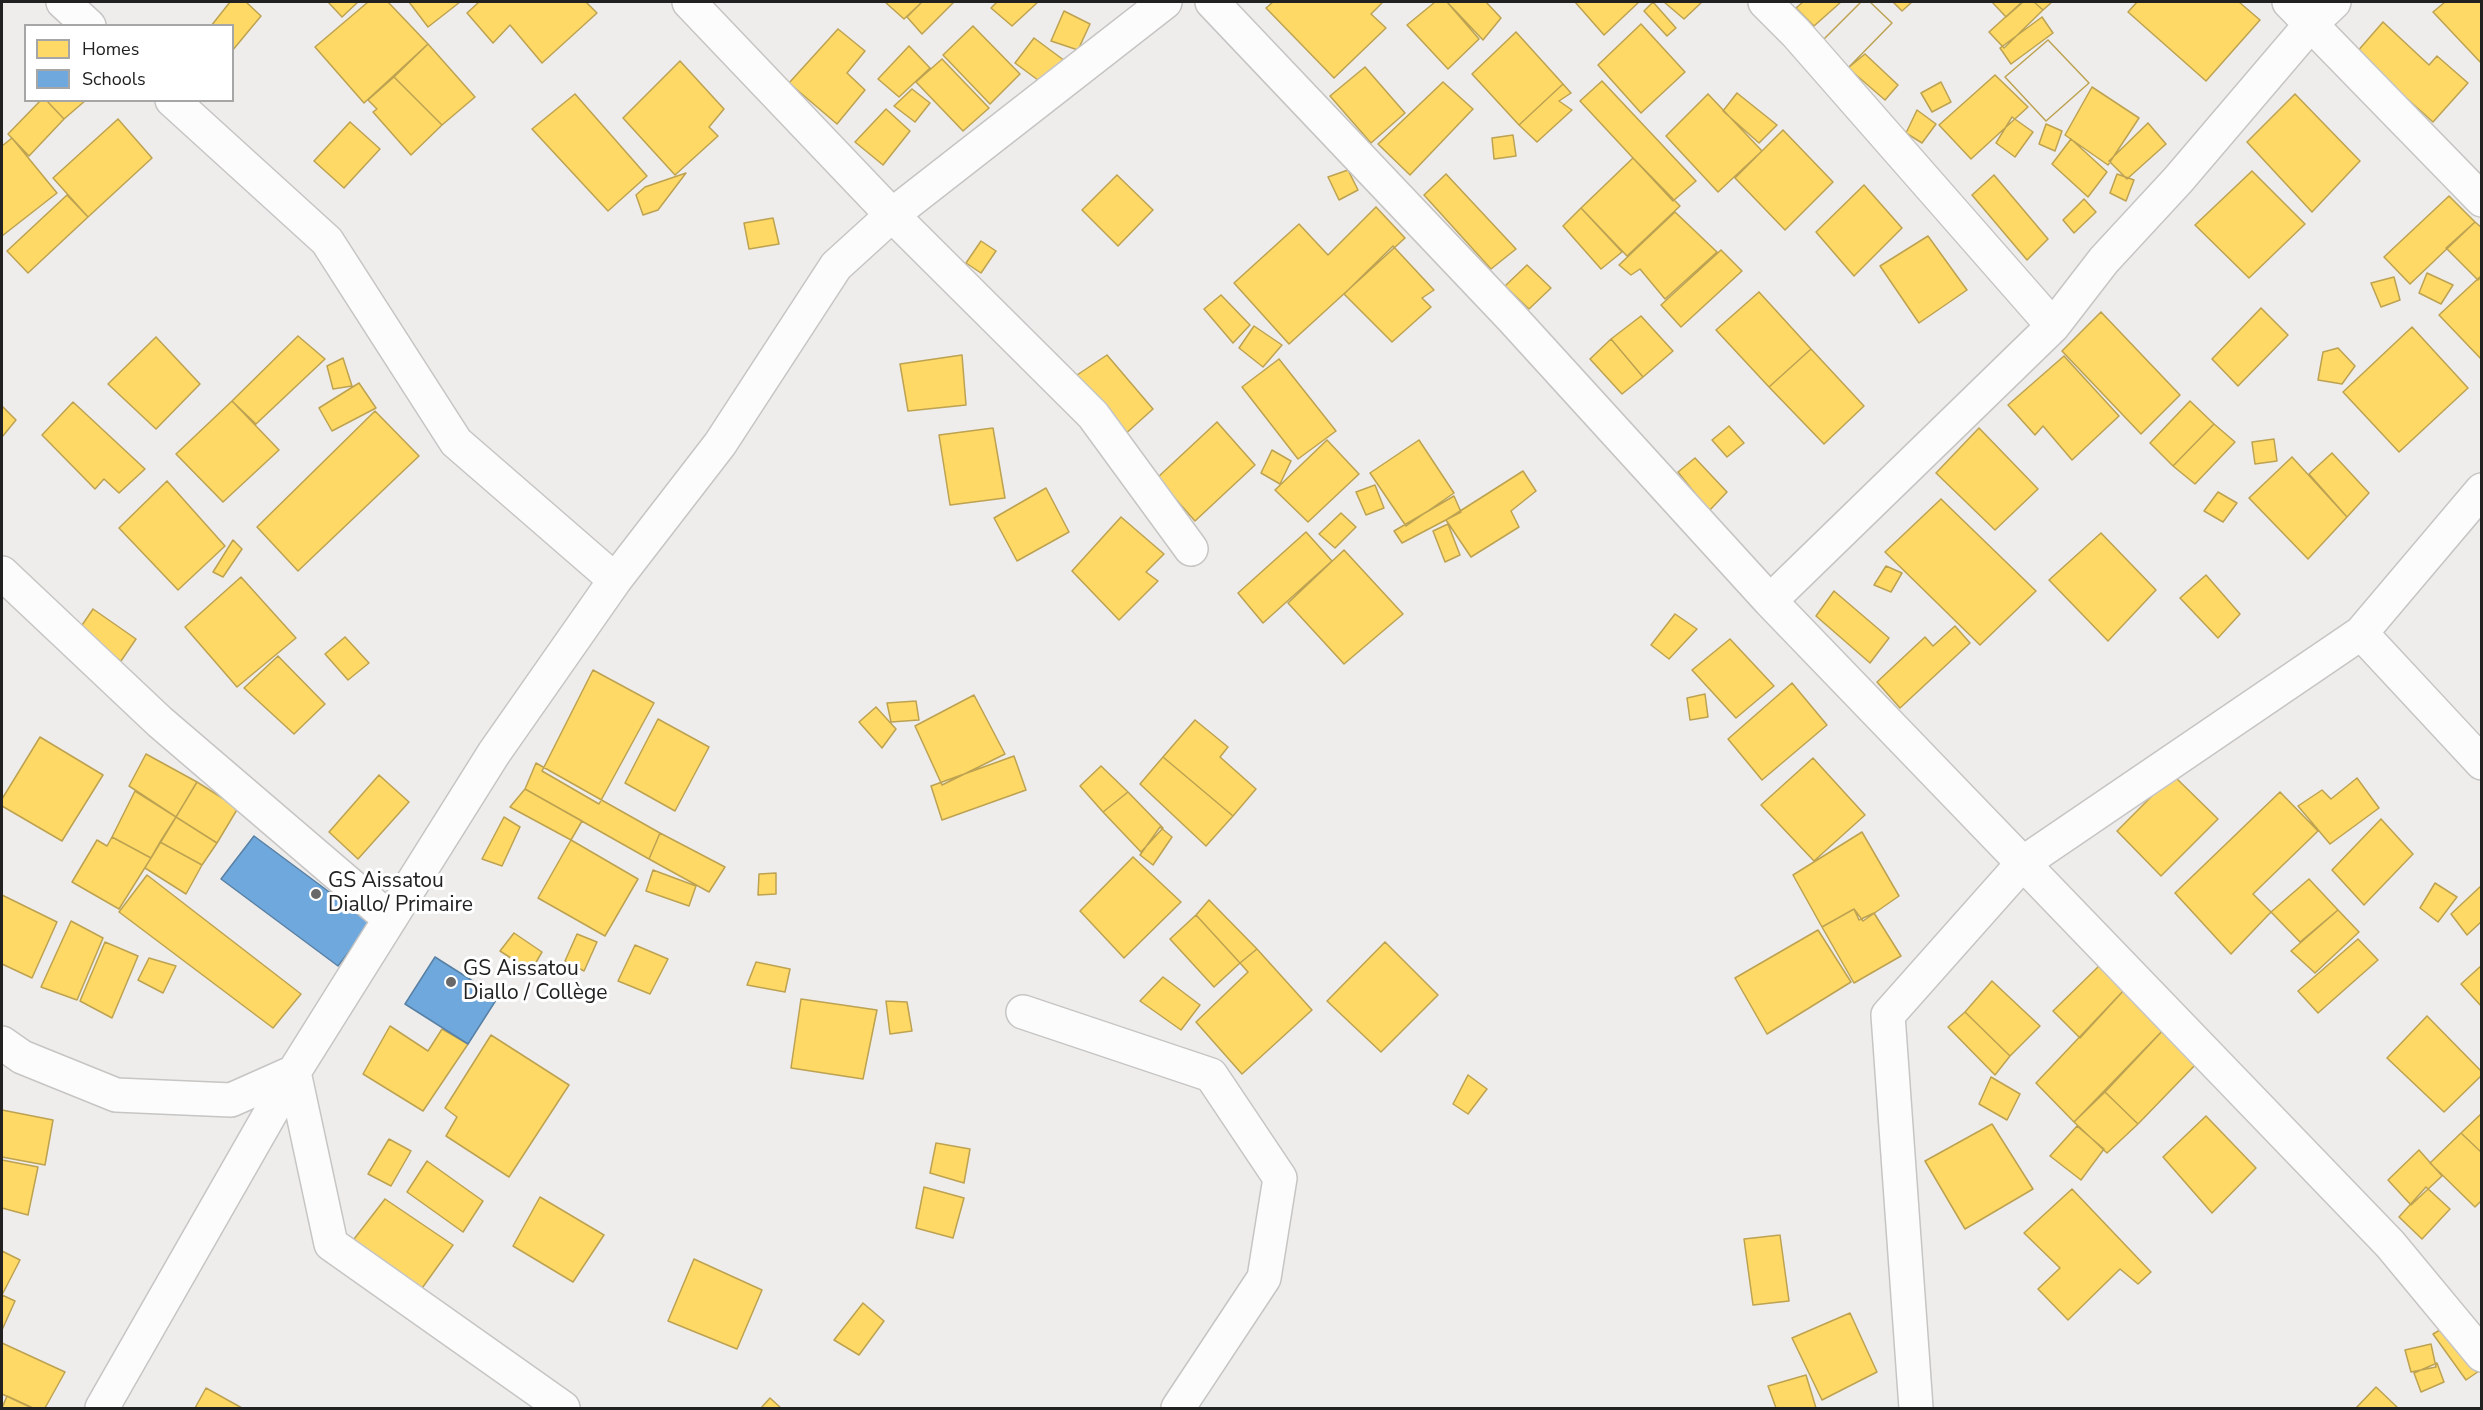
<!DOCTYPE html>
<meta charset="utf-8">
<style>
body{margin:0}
#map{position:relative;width:2483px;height:1410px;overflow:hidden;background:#efedeb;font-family:"Nunito Sans",sans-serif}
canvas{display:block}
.frame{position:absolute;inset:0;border:3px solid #212121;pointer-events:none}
.legend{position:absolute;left:24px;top:24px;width:210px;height:78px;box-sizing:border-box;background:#fff;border:2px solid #a6a6a6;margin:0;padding:8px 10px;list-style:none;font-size:18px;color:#212121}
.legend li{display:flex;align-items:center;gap:12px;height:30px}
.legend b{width:30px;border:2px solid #a6a6a6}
</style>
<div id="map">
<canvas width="2483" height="1410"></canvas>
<div class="frame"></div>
<ul class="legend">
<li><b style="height:16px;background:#ffd966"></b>Homes</li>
<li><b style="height:16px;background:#6fa8dc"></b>Schools</li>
</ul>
</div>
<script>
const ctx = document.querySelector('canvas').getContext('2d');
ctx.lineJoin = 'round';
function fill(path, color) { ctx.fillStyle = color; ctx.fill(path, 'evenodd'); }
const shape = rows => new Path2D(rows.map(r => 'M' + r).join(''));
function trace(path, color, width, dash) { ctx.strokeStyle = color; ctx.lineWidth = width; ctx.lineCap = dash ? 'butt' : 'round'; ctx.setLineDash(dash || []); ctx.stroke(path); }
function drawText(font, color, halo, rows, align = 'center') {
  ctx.font = font + ' "Nunito Sans",sans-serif'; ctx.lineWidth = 6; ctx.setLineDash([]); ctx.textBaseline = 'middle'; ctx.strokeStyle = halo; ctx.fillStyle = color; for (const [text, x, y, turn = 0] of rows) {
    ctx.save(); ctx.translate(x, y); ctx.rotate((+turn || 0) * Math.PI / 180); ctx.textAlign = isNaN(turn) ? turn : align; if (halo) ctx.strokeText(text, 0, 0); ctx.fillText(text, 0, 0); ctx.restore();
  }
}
const homes = shape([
 [230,2,246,2,261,16,232,51,232,26,211,26,230,2],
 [328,2,358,2,342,17,328,2],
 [368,2,388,2,428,44,364,103,315,47,368,2],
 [409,2,460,2,428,27,409,2],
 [479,2,586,2,597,13,542,63,510,25,493,43,467,13,479,2],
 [885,2,922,2,904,19,885,2],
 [922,2,954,2,922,34,907,17,922,2],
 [997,2,1038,2,1012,26,991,8,997,2],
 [1273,2,1383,2,1371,14,1386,28,1334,78,1266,8,1273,2],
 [1435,2,1447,2,1479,39,1448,69,1407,25,1435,2],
 [1447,2,1486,2,1501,18,1483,40,1447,2],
 [1575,2,1639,2,1604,35,1575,2],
 [1653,2,1676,28,1667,36,1644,11,1653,2],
 [1664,2,1702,2,1684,19,1664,2],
 [1803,2,1841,2,1814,26,1796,8,1803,2],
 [1861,2,1870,2,1892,23,1848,68,1822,41,1861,2],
 [1861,2,1870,2,1892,23,1848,68,1822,41,1861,2],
 [1893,2,1912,2,1902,11,1893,2],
 [1992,2,2023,2,2006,17,1992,2],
 [2022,2,2034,2,2043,10,2004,48,1989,32,2022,2],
 [2034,2,2052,2,2043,10,2034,2],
 [2137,2,2239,2,2260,20,2206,81,2128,12,2137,2],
 [2445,2,2482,2,2482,64,2433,12,2445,2],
 [1064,11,1090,24,1078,50,1051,41,1064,11],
 [2042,17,2053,33,2011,64,2000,48,2042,17],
 [2383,22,2429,65,2437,56,2468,83,2433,122,2356,53,2383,22],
 [1641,24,1685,72,1641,113,1598,65,1641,24],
 [973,26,1020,74,990,104,943,55,973,26],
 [838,29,865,51,847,73,865,90,837,124,789,83,838,29],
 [1516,32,1563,84,1519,125,1472,74,1516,32],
 [1034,38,1065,61,1046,86,1015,63,1034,38],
 [2048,40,2089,83,2046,121,2005,77,2048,40],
 [2048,40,2089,83,2046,121,2005,77,2048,40],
 [428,44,475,97,442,125,394,77,428,44],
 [909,46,930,68,899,97,878,79,909,46],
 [1865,54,1898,85,1885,100,1848,68,1865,54],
 [942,59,989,108,963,131,916,82,942,59],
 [680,61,724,109,709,127,718,136,675,175,623,118,680,61],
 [1365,67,1405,113,1371,143,1330,96,1365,67],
 [1995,75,2028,107,1971,159,1939,125,1995,75],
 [394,77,442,125,411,155,373,112,377,109,368,100,394,77],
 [1602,81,1696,181,1673,201,1580,101,1602,81],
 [1443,82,1473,109,1410,175,1378,144,1443,82],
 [1941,82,1951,102,1932,112,1921,93,1941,82],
 [1563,84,1571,93,1559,101,1572,110,1537,142,1519,125,1563,84],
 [2092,87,2139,118,2108,165,2065,135,2092,87],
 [2092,87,2139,118,2108,165,2065,135,2092,87],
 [2092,87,2139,118,2108,165,2065,135,2092,87],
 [912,89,930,103,915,122,894,106,912,89],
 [1737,93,1777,125,1759,143,1723,111,1737,93],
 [575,94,647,176,608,211,532,129,575,94],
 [1708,94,1762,151,1718,192,1666,136,1708,94],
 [2295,94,2360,161,2312,212,2247,142,2295,94],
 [41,100,46,100,64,119,29,156,8,134,41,100],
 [46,100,86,100,64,119,46,100],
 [886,109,910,131,883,165,855,142,886,109],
 [1917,110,1936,124,1922,143,1906,133,1917,110],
 [2012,117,2033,132,2015,157,1996,143,2012,117],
 [118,119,152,158,88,217,53,178,118,119],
 [350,122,380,149,344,188,314,161,350,122],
 [2148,123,2166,144,2127,179,2109,161,2148,123],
 [2046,124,2062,131,2055,151,2039,144,2046,124],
 [1783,130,1833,182,1785,230,1735,178,1783,130],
 [1513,135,1516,156,1494,159,1492,138,1513,135],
 [12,138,57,193,2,236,2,146,12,138],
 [2071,139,2107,172,2088,197,2052,164,2071,139],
 [1633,158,1680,206,1627,256,1581,208,1633,158],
 [1348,170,1358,190,1339,200,1328,177,1348,170],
 [2252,171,2305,224,2249,278,2195,225,2252,171],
 [686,173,658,210,643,215,636,195,645,187,686,173],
 [1446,174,1516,249,1491,269,1424,195,1446,174],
 [2117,174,2134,180,2126,201,2110,193,2117,174],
 [1117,175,1153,210,1118,246,1082,210,1117,175],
 [1994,175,2048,239,2027,260,1972,195,1994,175],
 [1864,185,1902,228,1854,276,1816,232,1864,185],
 [67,195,88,217,28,273,7,251,67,195],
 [2449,196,2475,222,2410,284,2384,257,2449,196],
 [2084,199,2096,212,2074,233,2063,220,2084,199],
 [1376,207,1405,238,1289,344,1234,283,1299,224,1328,255,1376,207],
 [1581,208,1622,252,1601,269,1563,226,1581,208],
 [1675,212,1717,252,1665,299,1640,269,1631,275,1619,265,1675,212],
 [773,218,779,244,749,249,744,223,773,218],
 [2475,222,2482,228,2482,276,2478,280,2446,248,2475,222],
 [1928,236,1967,290,1919,323,1880,266,1928,236],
 [981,241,996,251,981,273,966,263,981,241],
 [1393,246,1434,290,1422,298,1431,307,1392,342,1344,294,1393,246],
 [1721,250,1742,271,1681,327,1661,305,1721,250],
 [1527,265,1551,288,1529,309,1505,286,1527,265],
 [2427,273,2453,285,2441,304,2419,293,2427,273],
 [2482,275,2482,360,2439,315,2482,275],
 [2394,277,2400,300,2381,307,2371,283,2394,277],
 [1759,292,1811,349,1769,387,1716,330,1759,292],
 [1221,295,1250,325,1233,343,1204,309,1221,295],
 [2261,308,2288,335,2238,386,2212,359,2261,308],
 [2101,312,2180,395,2141,434,2062,351,2101,312],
 [1641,316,1673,351,1643,377,1611,339,1641,316],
 [1254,326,1282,345,1263,367,1239,348,1254,326],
 [2412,327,2468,388,2399,452,2343,392,2412,327],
 [298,336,325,359,256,424,232,401,298,336],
 [156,337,200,384,156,429,108,384,156,337],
 [1611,339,1643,377,1622,394,1590,359,1611,339],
 [2338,348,2355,366,2342,384,2318,380,2323,352,2338,348],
 [1811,349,1864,406,1824,444,1769,387,1811,349],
 [962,355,966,405,908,411,900,364,962,355],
 [1107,355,1153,409,1123,436,1074,377,1107,355],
 [2064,356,2119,416,2072,460,2043,426,2035,435,2008,405,2064,356],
 [343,358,352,386,333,389,327,366,343,358],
 [1279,359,1336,431,1298,459,1242,387,1279,359],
 [359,383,376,408,332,431,319,408,359,383],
 [232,401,279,450,223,502,176,454,232,401],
 [2190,401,2214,424,2173,466,2150,443,2190,401],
 [73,402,145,469,119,493,104,479,95,489,42,435,73,402],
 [2,406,16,420,2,437,2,406],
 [375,411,419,456,298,571,257,527,375,411],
 [1217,422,1255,465,1195,521,1157,478,1217,422],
 [2214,424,2235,442,2195,484,2173,466,2214,424],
 [1729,426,1744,443,1727,457,1712,440,1729,426],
 [993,428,1005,498,950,505,939,435,993,428],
 [1979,428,2038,489,1995,530,1936,473,1979,428],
 [2274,439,2277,461,2255,464,2252,442,2274,439],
 [1327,440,1359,474,1308,522,1275,490,1327,440],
 [1419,440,1454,493,1406,526,1370,473,1419,440],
 [1272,450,1291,461,1280,484,1261,473,1272,450],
 [2332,453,2369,493,2347,517,2309,474,2332,453],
 [2292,457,2347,517,2308,559,2249,498,2292,457],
 [1695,458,1727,492,1709,511,1678,472,1695,458],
 [1523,471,1536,491,1511,511,1519,527,1471,557,1446,520,1523,471],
 [167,481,225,546,178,590,119,528,167,481],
 [1375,485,1384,508,1366,515,1356,492,1375,485],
 [1046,488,1069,532,1017,561,994,518,1046,488],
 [2218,492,2237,503,2223,522,2204,511,2218,492],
 [1454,496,1461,512,1402,543,1394,531,1454,496],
 [1941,499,2036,591,1980,645,1885,552,1941,499],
 [1341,513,1356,527,1335,548,1319,534,1341,513],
 [1121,517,1164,554,1146,572,1158,581,1119,620,1072,571,1121,517],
 [1448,524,1460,555,1445,562,1433,531,1448,524],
 [1306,532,1332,561,1263,623,1238,593,1306,532],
 [2101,533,2156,590,2108,641,2049,580,2101,533],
 [233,540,242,549,223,577,213,572,233,540],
 [1344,550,1403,614,1344,664,1288,603,1344,550],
 [1886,566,1902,573,1891,592,1874,585,1886,566],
 [2206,575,2240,614,2218,638,2180,598,2206,575],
 [241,577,296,638,237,687,185,627,241,577],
 [1834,591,1889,638,1870,663,1816,616,1834,591],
 [93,609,136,639,121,661,78,631,93,609],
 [1675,614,1697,629,1669,659,1651,645,1675,614],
 [1955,626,1970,643,1900,708,1877,682,1925,637,1933,646,1955,626],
 [345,637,369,663,348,680,325,654,345,637],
 [1730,639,1774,686,1736,718,1692,670,1730,639],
 [278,656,325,704,294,734,244,688,278,656],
 [593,670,654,703,599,804,542,771,593,670],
 [1792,683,1827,725,1762,780,1728,739,1792,683],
 [1705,694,1708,717,1690,720,1687,698,1705,694],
 [974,695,1005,754,942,785,915,726,974,695],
 [916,701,919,720,891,722,887,703,916,701],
 [876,707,896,729,882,748,859,722,876,707],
 [658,719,709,747,675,811,625,783,658,719],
 [1195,720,1228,747,1220,757,1256,789,1233,816,1163,757,1195,720],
 [40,737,103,775,62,841,2,806,2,799,40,737],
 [146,754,197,782,176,817,129,786,146,754],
 [1014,756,1026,790,942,820,931,786,1014,756],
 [1163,757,1233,816,1206,846,1140,784,1163,757],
 [1813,758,1865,815,1814,861,1761,805,1813,758],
 [536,763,660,833,649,859,525,789,536,763],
 [1101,766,1128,792,1103,812,1080,786,1101,766],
 [379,775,409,802,358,859,329,832,379,775],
 [2173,775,2218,819,2161,876,2117,831,2173,775],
 [2357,778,2379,808,2330,844,2298,806,2322,790,2331,799,2357,778],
 [197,782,238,808,217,843,176,817,197,782],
 [525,789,582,821,571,840,510,807,525,789],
 [135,791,176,817,151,858,112,837,135,791],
 [1128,792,1163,828,1141,852,1103,812,1128,792],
 [2280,792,2318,831,2253,894,2271,912,2231,954,2175,893,2280,792],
 [176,817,217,843,202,865,160,842,176,817],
 [504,817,520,827,502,866,482,859,504,817],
 [2381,819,2413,854,2364,905,2332,870,2381,819],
 [1160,827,1172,837,1153,865,1140,855,1160,827],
 [1862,832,1899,896,1863,921,1854,909,1822,927,1793,875,1862,832],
 [660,833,725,867,709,892,649,859,660,833],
 [112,837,151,858,119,909,72,882,97,840,107,846,112,837],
 [571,840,638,879,605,936,538,898,571,840],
 [160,842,202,865,186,894,145,868,160,842],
 [1133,857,1181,902,1124,958,1080,911,1133,857],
 [653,870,696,886,689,906,646,891,653,870],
 [776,873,776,894,758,895,759,874,776,873],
 [147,875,301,994,273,1028,119,912,147,875],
 [2309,879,2338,910,2300,942,2271,912,2309,879],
 [2435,883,2457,897,2438,922,2420,908,2435,883],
 [2482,885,2482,921,2467,935,2451,914,2482,885],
 [2,895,57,922,32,978,2,964,2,895],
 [1209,900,1257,949,1240,963,1196,915,1209,900],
 [1854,909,1859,920,1874,913,1901,956,1854,983,1822,927,1854,909],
 [2338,910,2359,932,2315,973,2291,951,2338,910],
 [1196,915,1240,963,1214,987,1170,939,1196,915],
 [71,921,103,938,77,1000,41,987,71,921],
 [1818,930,1851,982,1767,1034,1735,978,1818,930],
 [514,933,542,952,531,971,500,951,514,933],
 [577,934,597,942,584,971,565,961,577,934],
 [2358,939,2378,960,2318,1013,2298,991,2358,939],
 [105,942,138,956,112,1018,80,1001,105,942],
 [1385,942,1438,995,1381,1052,1327,1001,1385,942],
 [635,945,668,959,650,994,618,981,635,945],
 [1257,949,1312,1010,1242,1074,1196,1022,1248,972,1240,963,1257,949],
 [149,958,176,966,163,993,138,980,149,958],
 [756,962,790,969,785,992,747,985,756,962],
 [2101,964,2125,989,2080,1038,2053,1011,2101,964],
 [2482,965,2482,1007,2461,984,2482,965],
 [1163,977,1200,1005,1181,1030,1140,1001,1163,977],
 [1992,981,2040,1026,2010,1056,1965,1012,1992,981],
 [2125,989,2167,1026,2074,1122,2036,1083,2125,989],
 [801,999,877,1010,863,1079,791,1068,801,999],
 [886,1001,907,1002,912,1031,890,1034,886,1001],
 [1965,1012,2010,1056,1995,1075,1948,1027,1965,1012],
 [2427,1016,2482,1072,2482,1075,2444,1112,2387,1058,2427,1016],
 [390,1026,428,1051,442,1029,468,1044,423,1111,363,1074,390,1026],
 [2167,1026,2199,1061,2138,1124,2105,1092,2167,1026],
 [491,1035,569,1085,509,1177,446,1136,457,1117,445,1108,491,1035],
 [1468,1075,1487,1089,1468,1114,1453,1104,1468,1075],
 [1991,1077,2020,1094,2007,1120,1979,1104,1991,1077],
 [2105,1092,2138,1124,2107,1153,2074,1122,2105,1092],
 [2,1110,53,1120,45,1165,2,1157,2,1110],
 [2482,1113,2482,1153,2461,1133,2482,1113],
 [2206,1116,2256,1168,2212,1213,2163,1157,2206,1116],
 [1992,1124,2033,1189,1965,1229,1925,1161,1992,1124],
 [2077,1126,2104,1149,2081,1180,2050,1156,2077,1126],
 [2461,1133,2482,1153,2482,1200,2475,1207,2430,1163,2461,1133],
 [389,1139,411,1151,391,1186,368,1174,389,1139],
 [936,1143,970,1149,964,1183,930,1173,936,1143],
 [2419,1150,2442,1176,2411,1205,2388,1180,2419,1150],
 [2,1160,38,1167,28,1215,2,1208,2,1160],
 [427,1161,483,1201,463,1232,407,1192,427,1161],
 [924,1187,964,1198,953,1238,916,1228,924,1187],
 [2426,1187,2450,1209,2422,1239,2399,1217,2426,1187],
 [2072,1189,2151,1272,2138,1284,2120,1269,2068,1320,2038,1289,2060,1268,2024,1233,2072,1189],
 [540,1197,604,1235,573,1282,513,1246,540,1197],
 [385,1199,453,1245,420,1291,351,1243,385,1199],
 [1780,1235,1789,1301,1753,1305,1744,1239,1780,1235],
 [2,1251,20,1260,2,1295,2,1251],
 [694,1259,762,1290,737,1349,668,1321,694,1259],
 [2,1295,15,1301,2,1330,2,1295],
 [863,1303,884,1321,859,1355,834,1340,863,1303],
 [1850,1313,1877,1372,1822,1400,1792,1338,1850,1313],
 [2452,1323,2482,1369,2466,1380,2433,1334,2452,1323],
 [2,1343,65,1372,45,1408,32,1408,2,1394,2,1343],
 [2431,1344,2436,1367,2411,1372,2405,1350,2431,1344],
 [2437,1363,2444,1382,2421,1392,2414,1373,2437,1363],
 [1806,1375,1816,1408,1776,1408,1768,1386,1806,1375],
 [2376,1387,2398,1408,2356,1408,2376,1387],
 [206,1388,242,1408,195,1408,206,1388],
 [7,1396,33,1408,2,1408,7,1396],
 [770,1398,781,1408,761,1408,770,1398]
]);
const schools = shape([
 [254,836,371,923,338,966,221,879,254,836],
 [435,957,498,997,468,1044,405,1004,435,957]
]);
const street = shape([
 [63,2,89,26],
 [689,2,892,215,1093,415,1191,549],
 [1212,2,1511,317,1770,601,2390,1244,2482,1355],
 [1765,2,1796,33,2053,326],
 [2289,2,2482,200],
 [172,100,327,241,456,442,615,580],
 [2,573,160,722,390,919],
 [1770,601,2053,326,2104,260,2178,180,2311,24,2334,2],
 [2361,633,2482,763],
 [1023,1012,1211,1075,1280,1178,1264,1278,1178,1408],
 [2,1043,22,1057,116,1095,231,1100,294,1072,331,1244,563,1408],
 [102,1408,294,1072,494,753,615,580,720,444,836,266,892,215,1165,2],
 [1916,1408,1888,1015,2023,863,2361,633,2482,490]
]);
const markers = [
 [316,894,6,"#696868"],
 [451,982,6,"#696868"]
];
const poiNames = [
 ["GS Aissatou",328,882],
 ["Diallo/ Primaire",328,906],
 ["GS Aissatou",463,970],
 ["Diallo / Collège",463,994]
];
fill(homes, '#ffd966');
trace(homes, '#bca251', 1.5);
fill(schools, '#6fa8dc');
trace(schools, '#5880a4', 1.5);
trace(street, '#c6c5c4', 36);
trace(street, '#fdfcfc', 33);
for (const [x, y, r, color] of markers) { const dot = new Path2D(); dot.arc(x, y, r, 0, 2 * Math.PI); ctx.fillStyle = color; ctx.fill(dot); trace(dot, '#fff', 2); }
drawText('21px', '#212121', '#fff', poiNames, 'left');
</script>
